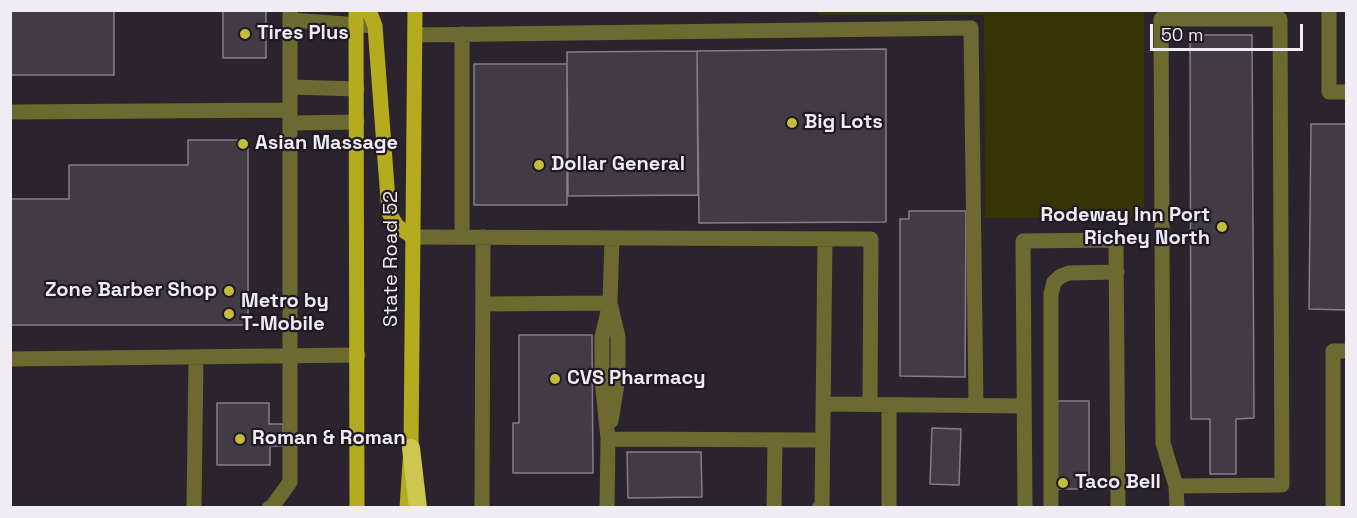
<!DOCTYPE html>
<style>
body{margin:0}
#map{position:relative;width:1357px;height:518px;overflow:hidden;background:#2b232d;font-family:"Space Grotesk",sans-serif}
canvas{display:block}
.frame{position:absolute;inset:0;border:12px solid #f1ecf3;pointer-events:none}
.scale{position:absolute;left:1150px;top:24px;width:153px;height:27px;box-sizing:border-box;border:3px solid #f1ecf3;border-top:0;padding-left:8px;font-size:18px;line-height:21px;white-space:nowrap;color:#f1ecf3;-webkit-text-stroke:4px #211923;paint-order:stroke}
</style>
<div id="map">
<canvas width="1357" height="518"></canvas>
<div class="frame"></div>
<div class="scale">50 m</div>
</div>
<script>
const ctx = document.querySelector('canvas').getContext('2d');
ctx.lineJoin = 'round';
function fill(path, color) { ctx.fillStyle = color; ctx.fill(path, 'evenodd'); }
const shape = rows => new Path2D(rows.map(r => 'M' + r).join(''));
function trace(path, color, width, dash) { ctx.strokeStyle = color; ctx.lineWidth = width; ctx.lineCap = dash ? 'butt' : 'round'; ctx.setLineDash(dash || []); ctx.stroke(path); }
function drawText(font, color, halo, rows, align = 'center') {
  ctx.font = font + ' "Space Grotesk",sans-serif'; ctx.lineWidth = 4.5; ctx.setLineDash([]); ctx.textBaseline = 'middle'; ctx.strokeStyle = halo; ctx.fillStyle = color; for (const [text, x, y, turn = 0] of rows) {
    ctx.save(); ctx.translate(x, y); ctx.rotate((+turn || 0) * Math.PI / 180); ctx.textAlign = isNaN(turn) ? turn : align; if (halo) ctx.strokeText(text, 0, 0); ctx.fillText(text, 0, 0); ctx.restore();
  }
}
const green = shape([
 [818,11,1144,11,1144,217,985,218,984,15,818,15]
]);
const building = shape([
 [10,10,114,10,114,75,10,75,10,10],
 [223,10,266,10,266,58,223,58,223,10],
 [1190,35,1252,35,1254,418,1236,419,1236,474,1210,474,1210,419,1191,419,1190,35],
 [886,49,886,222,699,223,697,51,886,49],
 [697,51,698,195,568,196,567,52,697,51],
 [474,64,567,64,567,205,474,205,474,64],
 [1311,124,1346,124,1346,310,1309,309,1311,124],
 [188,140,248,140,248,325,10,325,10,199,69,199,69,165,188,165,188,140],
 [909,211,966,211,965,377,900,376,900,219,909,219,909,211],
 [519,335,592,335,593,473,513,473,513,423,519,423,519,335],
 [1056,401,1089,401,1089,489,1056,489,1056,401],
 [217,403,269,403,269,424,283,424,283,446,270,446,270,465,217,465,217,403],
 [932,428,961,429,959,485,930,484,932,428],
 [627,452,701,452,702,497,628,498,627,452]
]);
const minor = shape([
 [1329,10,1329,92,1346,92],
 [290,20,375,26],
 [462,34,462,237],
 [415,35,971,28,976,405],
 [290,87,357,89],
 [10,112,290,110],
 [290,123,357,122],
 [413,237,871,239,870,404],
 [483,304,610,303,602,337,602,380,608,439,607,508],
 [10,359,358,355],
 [823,404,1024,406],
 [611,421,618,378,618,337,610,303,612,238],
 [608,439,823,440],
 [1176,486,1282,485,1280,19,1161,19,1163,443,1176,486,1177,508],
 [194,508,196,357],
 [269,508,272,507,290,482,290,10],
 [482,508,483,237],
 [774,508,775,440],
 [819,508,822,507,825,239],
 [889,508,889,405],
 [1025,508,1023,241,1116,240,1118,508],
 [1051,508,1051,294,1054,282,1061,276,1069,273,1117,272],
 [1333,508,1333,351,1346,351]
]);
const major = shape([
 [356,10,357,508],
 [369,10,375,26,389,213,397,226,413,237],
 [407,508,411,448,415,10]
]);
const highway = shape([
 [411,448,418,508]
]);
const markers = [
 [245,34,6,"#c3bd3e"],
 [792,123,6,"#c3bd3e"],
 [243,144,6,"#c3bd3e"],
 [539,165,6,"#c3bd3e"],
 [1222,227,6,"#c3bd3e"],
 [229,291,6,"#c3bd3e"],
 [229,314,6,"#c3bd3e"],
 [555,379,6,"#c3bd3e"],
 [240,439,6,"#c3bd3e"],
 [1063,483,6,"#c3bd3e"]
];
const poiNames = [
 ["Tires Plus",257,34],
 ["Big Lots",804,123],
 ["Asian Massage",255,144],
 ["Dollar General",551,165],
 ["Rodeway Inn Port",1210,216,"right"],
 ["Richey North",1210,239,"right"],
 ["Zone Barber Shop",217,291,"right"],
 ["Metro by",241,302],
 ["T-Mobile",241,325],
 ["CVS Pharmacy",567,379],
 ["Roman & Roman",252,439],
 ["Taco Bell",1075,483]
];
const streetNames = [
 ["State Road 52",392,259,-90]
];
fill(green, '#363404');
fill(building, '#423a44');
trace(building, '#877d89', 1.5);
trace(minor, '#6c6a30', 15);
trace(major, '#b4ac1e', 15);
trace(highway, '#cdc74f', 18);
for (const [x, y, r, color] of markers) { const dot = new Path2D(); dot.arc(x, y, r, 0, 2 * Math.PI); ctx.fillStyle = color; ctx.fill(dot); trace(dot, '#211923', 2); }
drawText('bold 20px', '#f1ecf3', '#211923', poiNames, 'left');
drawText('20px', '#f1ecf3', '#211923', streetNames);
</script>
